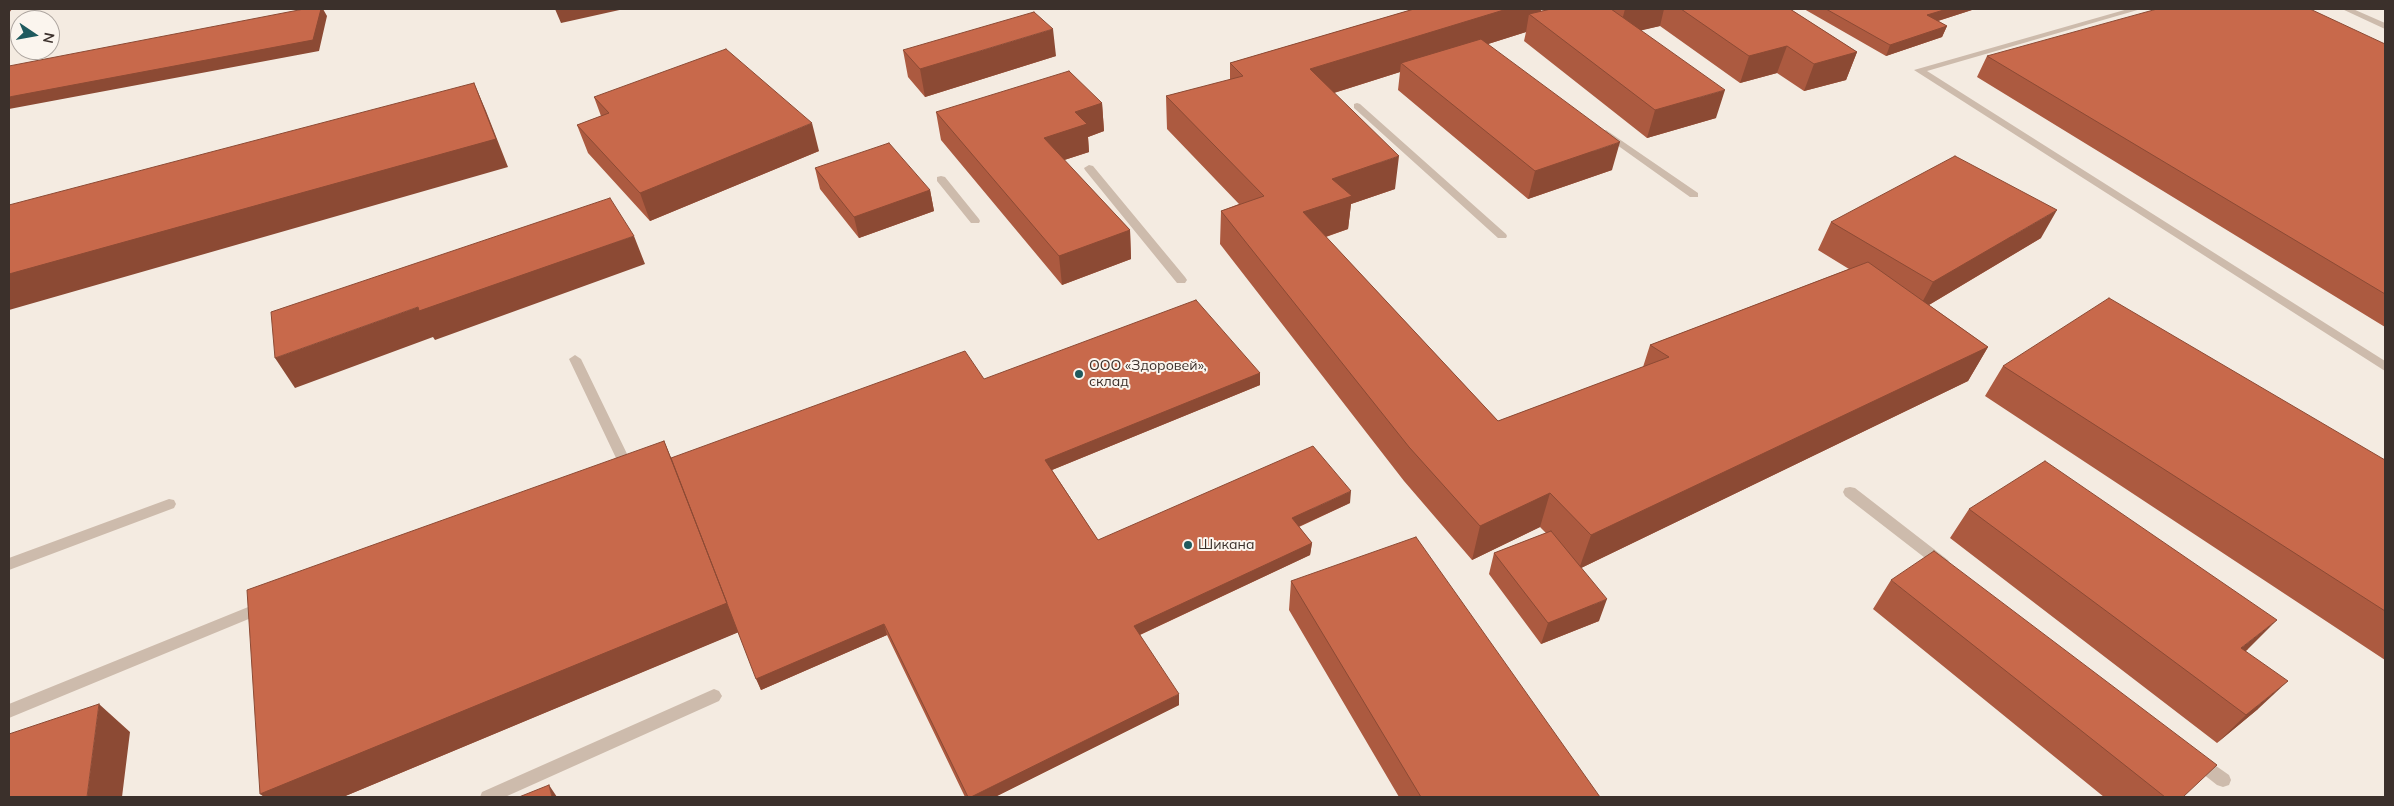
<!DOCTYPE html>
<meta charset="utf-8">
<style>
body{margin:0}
#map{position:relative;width:2394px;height:806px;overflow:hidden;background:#f4ebe1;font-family:Mulish,sans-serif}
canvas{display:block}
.frame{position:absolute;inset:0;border:10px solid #3b302b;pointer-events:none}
.north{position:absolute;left:10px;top:10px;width:50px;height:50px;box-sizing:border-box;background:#fbf5ee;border:1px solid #aea6a0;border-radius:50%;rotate:102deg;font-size:14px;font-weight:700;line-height:20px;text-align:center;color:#3b302b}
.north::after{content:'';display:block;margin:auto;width:18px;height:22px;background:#1f5a5e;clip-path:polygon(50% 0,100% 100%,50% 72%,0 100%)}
</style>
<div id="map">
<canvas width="2394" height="806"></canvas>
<div class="frame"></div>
<div class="north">N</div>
</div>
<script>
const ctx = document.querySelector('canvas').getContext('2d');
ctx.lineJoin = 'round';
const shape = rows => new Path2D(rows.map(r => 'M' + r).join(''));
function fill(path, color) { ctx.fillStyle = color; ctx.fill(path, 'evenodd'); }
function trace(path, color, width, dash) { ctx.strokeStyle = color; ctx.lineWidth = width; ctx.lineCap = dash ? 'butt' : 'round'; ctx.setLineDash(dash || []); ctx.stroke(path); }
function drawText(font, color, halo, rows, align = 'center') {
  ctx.font = font + ' Mulish,sans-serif'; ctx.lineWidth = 4; ctx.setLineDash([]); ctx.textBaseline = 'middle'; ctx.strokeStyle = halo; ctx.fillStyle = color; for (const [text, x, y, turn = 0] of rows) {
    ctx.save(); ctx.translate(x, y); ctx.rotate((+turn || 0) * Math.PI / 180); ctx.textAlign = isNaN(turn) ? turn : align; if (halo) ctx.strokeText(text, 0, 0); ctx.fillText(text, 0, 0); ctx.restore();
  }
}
const service = shape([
 [2128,9,2141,9,1927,71,2385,361,2385,371,1914,70,2128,9],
 [2342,9,2353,9,2385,23,2385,29,2342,9],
 [1357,103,1360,104,1506,234,1507,236,1506,238,1498,238,1354,108,1354,104,1357,103],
 [1606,130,1698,193,1698,197,1690,197,1603,135,1601,133,1606,130],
 [1089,165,1093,166,1185,277,1187,280,1185,283,1177,283,1085,170,1084,168,1089,165],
 [941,176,945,177,979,219,980,221,979,223,971,223,937,181,937,177,941,176],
 [575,355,581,359,630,460,628,463,618,468,608,468,606,465,616,458,569,359,575,355],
 [1850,487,1855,488,1948,560,1950,564,1948,568,1943,570,1938,568,1845,496,1843,492,1845,488,1850,487],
 [169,499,174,500,176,504,174,508,9,570,9,558,169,499],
 [263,601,268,603,270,607,268,611,9,718,9,704,263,601],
 [714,689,719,691,722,696,719,701,505,797,480,797,482,792,714,689],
 [2199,754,2229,775,2231,780,2229,785,2223,787,2217,785,2193,766,2191,761,2193,756,2199,754]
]);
const wall = shape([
 [1414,9,1541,9,1541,11,1551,9,1790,9,1857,52,1846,80,1804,91,1777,73,1740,83,1660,26,1641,30,1716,118,1647,138,1524,41,1526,32,1488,44,1612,170,1528,199,1398,90,1400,72,1334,93,1395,189,1351,204,1348,229,1326,237,1498,421,1643,367,1650,345,1849,269,1818,250,1831,222,2041,238,1929,305,1988,347,1968,381,1581,568,1599,621,1541,644,1489,574,1494,553,1546,533,1540,527,1472,560,1404,481,1220,244,1221,211,1239,204,1167,129,1166,96,1230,80,1230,63],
 [1804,9,1975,9,1938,21,1947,26,1942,37,1886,56],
 [2385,44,2385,327,1977,77,1987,56],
 [903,50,1056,56,925,97,908,77],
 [594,97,819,151,650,221,588,153,577,125,601,116],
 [1102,103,1104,131,1088,137,1089,152,1064,160,1130,230,1131,259,1062,285,941,140,936,112],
 [815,168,930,190,934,211,859,238,820,189],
 [2003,366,2385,460,2385,660,1985,396],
 [1260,373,1260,385,1052,470,1098,540,1350,503,1299,527,1312,543,1310,555,1140,635,1179,705,995,797,965,797,887,635,761,690,738,632,343,797,264,797,664,441,671,458,984,379],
 [1969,509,2248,649,2246,651,2258,709,2217,743,1950,538],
 [1891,580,2183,797,2104,797,1873,609],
 [1291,581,1600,797,1399,797,1289,610]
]);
const shadedWall = shape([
 [9,9,12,9,9,13],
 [321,9,323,9,327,16,319,51,9,109,9,97],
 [555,9,624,9,561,23],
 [1507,9,1541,9,1539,21,1529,14,1526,32,1409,69,1401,63,1400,72,1308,101,1310,69],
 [1625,9,1664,9,1660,26,1618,36],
 [1947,9,1975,9,1922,26,1927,15],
 [1947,26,1942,37,1886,56,1890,45],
 [1053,29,1056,56,925,97,920,69],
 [1787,46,1777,73,1740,83,1749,56],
 [1857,52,1846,80,1804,91,1814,64],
 [474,83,486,111,508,167,9,310,9,274],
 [1725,90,1716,118,1647,138,1655,110],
 [1102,103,1104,131,1088,137,1089,152,1046,166,1044,138,1075,112],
 [812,123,819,151,650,221,640,193],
 [1620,142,1612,170,1528,199,1535,171],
 [1399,156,1395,189,1351,204,1348,229,1301,245,1303,212,1332,179],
 [930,190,934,211,859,238,854,217],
 [2057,210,2041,238,1917,312,1933,282],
 [1130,230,1131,259,1062,285,1059,256],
 [634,236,645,264,435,340,433,337,295,388,275,358,418,307],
 [1988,347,1968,381,1579,569,1591,535],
 [1260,373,1260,385,1047,472,1045,460],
 [664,441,676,470,739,632,343,797,264,797,260,794],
 [1351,491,1350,503,1291,530,1292,518],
 [1550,493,1540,527,1472,560,1480,526],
 [1312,543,1310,555,1135,637,1134,626],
 [1607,599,1599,621,1541,644,1548,623],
 [2277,620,2248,649,2213,676,2241,648],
 [884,624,887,635,761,690,756,679],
 [2288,681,2258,709,2217,743,2246,715],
 [1179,694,1179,705,995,797,971,797],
 [99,704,130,732,122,797,87,797],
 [549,785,557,797,552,797]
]);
const building = shape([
 [304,9,321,9,313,40,9,97,9,66,304,9],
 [1414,9,1507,9,1310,69,1399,156,1332,179,1352,196,1303,212,1498,421,1669,357,1650,345,1868,262,1988,347,1591,535,1550,493,1480,526,1409,447,1221,211,1264,196,1166,96,1243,76,1230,63,1414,9],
 [1551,9,1611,9,1725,90,1655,110,1529,14,1551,9],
 [1681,9,1790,9,1857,52,1814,64,1787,46,1749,56,1681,9],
 [1826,9,1947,9,1927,15,1947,26,1890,45,1826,9],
 [2157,9,2310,9,2385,44,2385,294,1987,56,2157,9],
 [1034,12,1053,29,920,69,903,50,1034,12],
 [1481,39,1620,142,1535,171,1401,63,1481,39],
 [726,49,812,123,640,193,577,125,609,113,594,97,726,49],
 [1069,71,1102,103,1075,112,1087,124,1044,138,1130,230,1059,256,936,112,1069,71],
 [474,83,496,139,9,274,9,205,474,83],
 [889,143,930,190,854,217,815,168,889,143],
 [1955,156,2057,210,1933,282,1831,222,1955,156],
 [610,198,634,236,419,311,418,307,275,358,271,312,610,198],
 [2109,298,2385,460,2385,611,2003,366,2109,298],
 [1196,300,1260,373,1045,460,1098,540,1313,446,1351,491,1292,518,1312,543,1134,626,1179,694,971,797,968,797,884,624,756,679,671,458,965,351,984,379,1196,300],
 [664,441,727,603,260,794,247,590,664,441],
 [2045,461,2277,620,2241,648,2288,681,2246,715,1969,509,2045,461],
 [1551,531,1607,599,1548,623,1494,553,1551,531],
 [1416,537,1600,797,1421,797,1291,581,1416,537],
 [1934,551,2217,765,2183,797,2165,797,1891,580,1934,551],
 [99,704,87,797,9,797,9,734,99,704],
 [549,785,552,797,519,797,549,785]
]);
const markers = [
 [1079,374,5,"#1f5a5e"],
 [1188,545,5,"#1f5a5e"]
];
const poiNames = [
 ["ООО «Здоровей»,",1089,366],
 ["склад",1089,382],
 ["Шикана",1198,545]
];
fill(service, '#cdbbac');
fill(wall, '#ac5a40');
fill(shadedWall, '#8c4a34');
fill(building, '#c8694b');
trace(building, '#8c4a34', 1);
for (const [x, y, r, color] of markers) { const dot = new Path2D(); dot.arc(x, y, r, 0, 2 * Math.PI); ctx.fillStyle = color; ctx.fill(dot); trace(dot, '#fbf5ee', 2); }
drawText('14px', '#3b302b', '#fbf5ee', poiNames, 'left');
</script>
